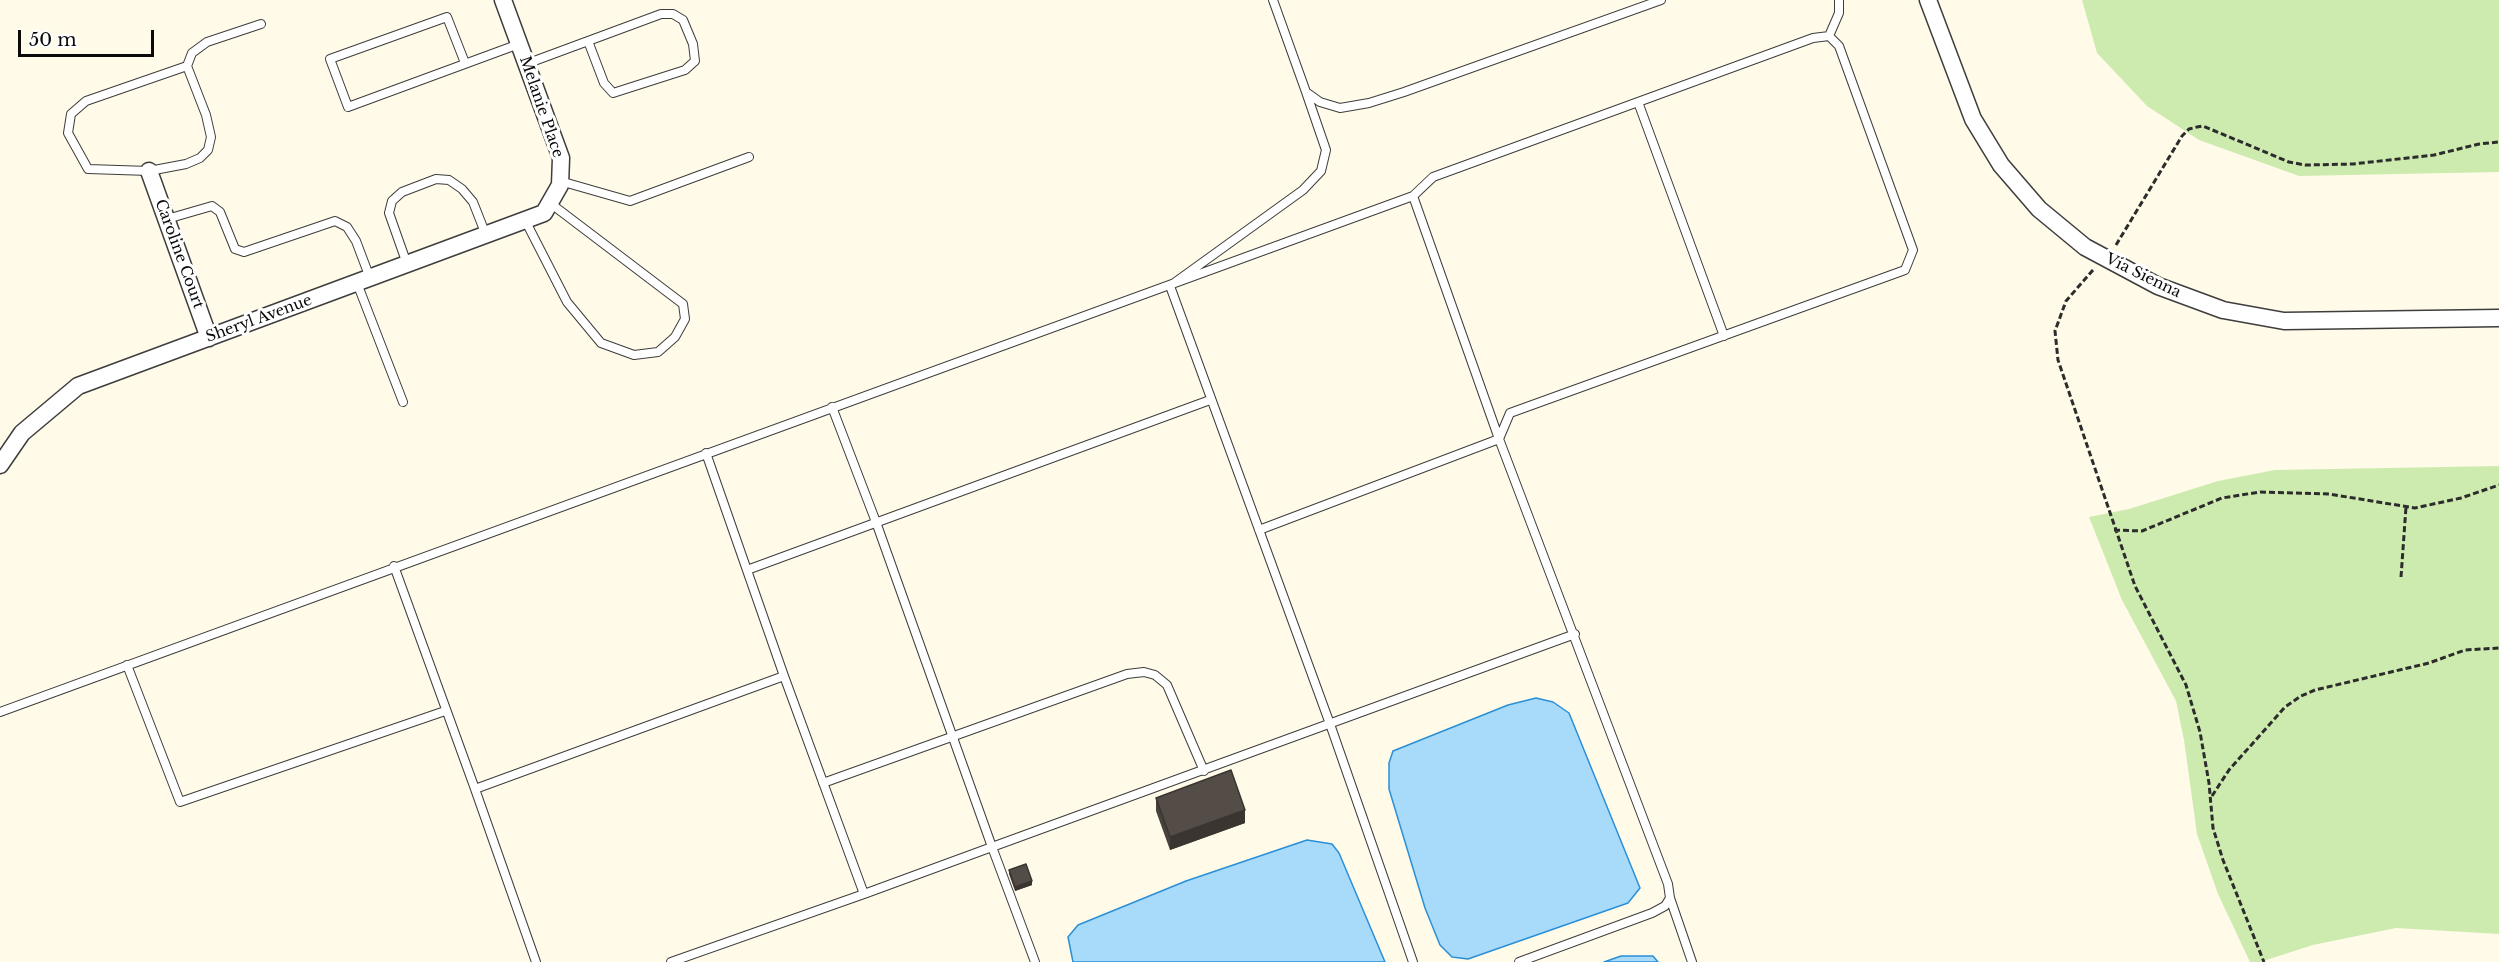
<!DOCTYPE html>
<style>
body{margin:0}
#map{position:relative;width:2499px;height:962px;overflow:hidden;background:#fffbe8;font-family:"Libre Baskerville",serif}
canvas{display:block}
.scale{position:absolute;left:18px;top:30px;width:136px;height:27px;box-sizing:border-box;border:3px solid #0a0a0a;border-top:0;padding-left:8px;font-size:18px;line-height:21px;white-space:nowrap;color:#0a0a0a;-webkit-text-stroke:4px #fff;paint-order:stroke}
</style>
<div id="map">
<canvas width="2499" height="962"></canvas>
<div class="scale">50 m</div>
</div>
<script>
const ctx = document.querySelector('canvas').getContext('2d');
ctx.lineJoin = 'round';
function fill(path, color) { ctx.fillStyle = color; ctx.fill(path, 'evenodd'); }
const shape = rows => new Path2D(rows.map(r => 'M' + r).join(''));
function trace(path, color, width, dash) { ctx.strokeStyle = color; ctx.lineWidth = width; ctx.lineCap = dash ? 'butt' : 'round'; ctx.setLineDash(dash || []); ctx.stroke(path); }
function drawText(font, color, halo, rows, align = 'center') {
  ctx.font = font + ' "Libre Baskerville",serif'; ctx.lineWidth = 6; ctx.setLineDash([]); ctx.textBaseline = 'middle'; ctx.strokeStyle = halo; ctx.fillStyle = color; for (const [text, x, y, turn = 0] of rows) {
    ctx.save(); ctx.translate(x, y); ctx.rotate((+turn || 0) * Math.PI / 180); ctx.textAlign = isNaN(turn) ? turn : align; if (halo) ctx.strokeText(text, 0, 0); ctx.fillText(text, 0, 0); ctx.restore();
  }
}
const green = shape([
 [2082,0,2499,0,2499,172,2299,176,2199,140,2147,106,2097,53],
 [2499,466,2499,934,2396,928,2313,945,2260,962,2250,962,2218,894,2197,834,2184,740,2176,701,2122,600,2089,517,2129,509,2218,481,2275,470]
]);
const water = shape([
 [1536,698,1553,702,1569,713,1640,888,1628,903,1468,959,1452,957,1440,945,1425,908,1389,789,1389,763,1393,751,1508,705,1536,698],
 [1307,840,1332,844,1339,853,1385,962,1073,962,1068,937,1078,925,1186,881,1307,840],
 [1621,956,1653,956,1658,962,1604,962,1621,956]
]);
const path = shape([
 [2116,245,2182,136,2189,129,2197,127,2203,126,2289,162,2305,165,2353,164,2434,155,2479,144,2499,142],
 [2093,270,2066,301,2055,331,2058,360,2135,586,2186,685,2200,732,2209,783,2213,828,2223,860,2264,962],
 [2114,530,2142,531,2222,498,2260,492,2329,494,2415,508,2461,498,2499,485],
 [2401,577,2406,507],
 [2212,796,2229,770,2285,707,2301,696,2315,690,2429,663,2465,650,2499,648]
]);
const lane = shape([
 [1273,0,1306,92,1320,102,1340,108,1369,103,1404,92,1661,0],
 [1829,36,1839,13,1839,0],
 [465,63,447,17,330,59,348,107,519,44],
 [526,64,661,14,673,14,683,20,693,44,695,61,685,70,613,93,604,83,588,41],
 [187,66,206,115,211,137,208,150,200,158,186,164,149,171,88,169,68,133,71,114,86,101,187,66,192,53,207,42,261,24],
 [1306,92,1326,150,1321,171,1303,190,1170,286,1330,724,1413,962],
 [1638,102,1724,336],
 [560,181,630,201,749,157],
 [1413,196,1499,439,1668,884,1670,898,1665,906,1652,913,1519,962],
 [167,219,212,206,220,212,235,249,244,252,335,221,347,227,356,241,370,278],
 [525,220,567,302,601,343,634,355,658,352,675,337,685,319,683,304,550,203],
 [407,264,389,213,392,201,402,192,436,179,449,180,462,189,473,202,486,235],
 [357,283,403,402],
 [832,407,876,522,992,847,1575,634],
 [706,453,784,676,864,894,992,847,1035,962],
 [394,566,475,789,784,676],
 [747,570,1210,400],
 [127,665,180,802,445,711],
 [0,712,1413,196,1433,177,1813,38,1829,36,1839,46,1913,250,1905,270,1510,413,1499,439,1259,530],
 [823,783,1127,674,1144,672,1155,675,1167,685,1204,771],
 [475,789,536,962],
 [1670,898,1692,962],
 [671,962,864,894]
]);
const street = shape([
 [1928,0,1973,119,2001,165,2039,209,2085,247,2158,286,2223,310,2284,321,2499,318],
 [149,171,209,338],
 [0,465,22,433,78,386,544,213,560,185,561,158,503,0]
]);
const wall = shape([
 [1156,798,1245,823,1170,850,1156,811],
 [1009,870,1032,885,1015,891,1009,874]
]);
const shadedWall = shape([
 [1245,810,1245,823,1170,850,1170,837],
 [1032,881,1032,885,1015,891,1015,887]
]);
const building = shape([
 [1231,770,1245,810,1170,837,1156,798,1231,770],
 [1026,864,1032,881,1015,887,1009,870,1026,864]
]);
const streetNames = [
 ["Melanie Place",541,107,71],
 ["Caroline Court",179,254,70],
 ["Via Sienna",2143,276,26],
 ["Sheryl Avenue",259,319,-20]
];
fill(green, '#ceebaf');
fill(water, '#a8dafa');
trace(water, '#2b8fd6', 1.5);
trace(lane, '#3d3d3d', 10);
trace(street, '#3d3d3d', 19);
trace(path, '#2c2c2c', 3, [6, 3]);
trace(lane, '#fff', 8);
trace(street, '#fff', 16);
fill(wall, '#48413c');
fill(shadedWall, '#3b3531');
fill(building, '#544c46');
trace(building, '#3b3531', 1.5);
drawText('15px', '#0a0a0a', '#fff', streetNames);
</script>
